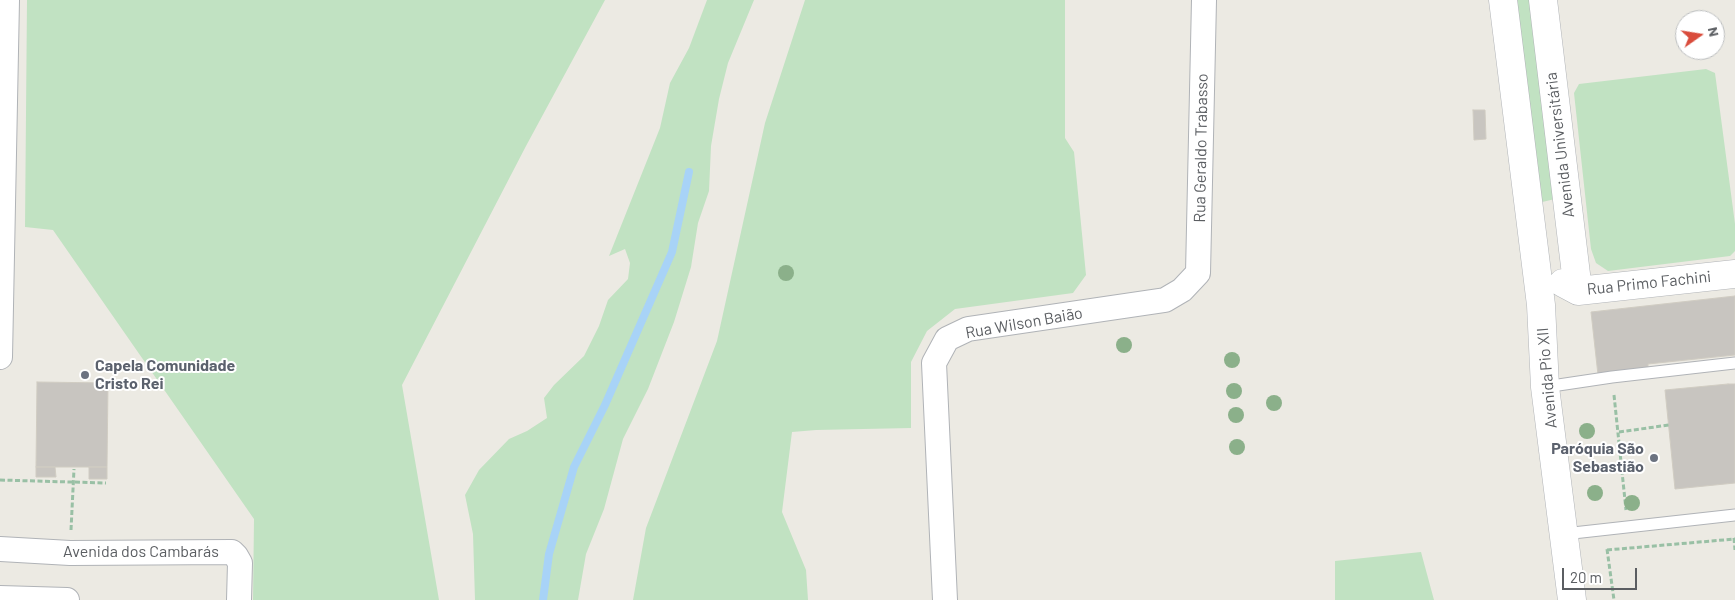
<!DOCTYPE html>
<meta charset="utf-8">
<style>
body{margin:0}
#map{position:relative;width:1735px;height:600px;overflow:hidden;background:#eceae3;font-family:Barlow,sans-serif}
canvas{display:block}
.north{position:absolute;left:1675px;top:10px;width:50px;height:50px;box-sizing:border-box;background:#fff;border:1px solid #bdbfc0;border-radius:50%;rotate:77deg;font-size:14px;font-weight:700;line-height:20px;text-align:center;color:#5b5e62}
.north::after{content:'';display:block;margin:auto;width:18px;height:22px;background:#d94c3c;clip-path:polygon(50% 0,100% 100%,50% 72%,0 100%)}
.scale{position:absolute;left:1562px;top:568px;width:75px;height:22px;box-sizing:border-box;border:2px solid #5b5e62;border-top:0;padding-left:6px;font-size:15px;line-height:18px;white-space:nowrap;color:#5b5e62;-webkit-text-stroke:4px #fff;paint-order:stroke}
</style>
<div id="map">
<canvas width="1735" height="600"></canvas>
<div class="north">N</div>
<div class="scale">20 m</div>
</div>
<script>
const ctx = document.querySelector('canvas').getContext('2d');
ctx.lineJoin = 'round';
function fill(path, color) { ctx.fillStyle = color; ctx.fill(path, 'evenodd'); }
const shape = rows => new Path2D(rows.map(r => 'M' + r).join(''));
function trace(path, color, width, dash) { ctx.strokeStyle = color; ctx.lineWidth = width; ctx.lineCap = dash ? 'butt' : 'round'; ctx.setLineDash(dash || []); ctx.stroke(path); }
function drawText(font, color, halo, rows, align = 'center') {
  ctx.font = font + ' Barlow,sans-serif'; ctx.lineWidth = 4; ctx.setLineDash([]); ctx.textBaseline = 'middle'; ctx.strokeStyle = halo; ctx.fillStyle = color; for (const [text, x, y, turn = 0] of rows) {
    ctx.save(); ctx.translate(x, y); ctx.rotate((+turn || 0) * Math.PI / 180); ctx.textAlign = isNaN(turn) ? turn : align; if (halo) ctx.strokeText(text, 0, 0); ctx.fillText(text, 0, 0); ctx.restore();
  }
}
const green = shape([
 [27,0,605,0,526,146,402,385,439,600,253,600,254,519,53,230,25,227],
 [707,0,754,0,728,63,719,99,711,146,709,191,698,223,691,267,674,322,648,389,623,439,604,509,586,554,578,600,475,600,473,534,465,495,479,470,509,439,527,431,547,418,544,398,554,385,584,356,599,326,608,300,628,279,630,263,625,249,609,256,660,128,670,83,689,48],
 [805,0,1065,0,1065,138,1074,152,1086,275,1073,293,955,309,927,331,911,362,911,428,816,430,792,432,782,512,806,570,808,600,633,600,646,528,717,341,765,123],
 [1513,0,1529,0,1555,199,1538,203],
 [1706,69,1715,73,1735,224,1735,251,1730,256,1608,271,1596,263,1591,249,1574,93,1579,84],
 [1421,552,1434,600,1335,600,1335,561]
]);
const stream = shape([
 [543,600,549,554,574,467,605,405,672,252,689,172]
]);
const building = shape([
 [1473,110,1485,110,1486,139,1474,140,1473,110],
 [1735,296,1735,355,1648,364,1648,370,1598,375,1591,312,1735,296],
 [37,382,108,383,107,467,36,467,37,382],
 [1728,384,1735,384,1735,483,1675,489,1665,390,1728,384],
 [36,467,55,467,56,477,36,477,36,467],
 [89,467,107,467,107,479,89,479,89,467]
]);
const path = shape([
 [1614,395,1626,510],
 [1619,432,1669,425],
 [0,480,106,483],
 [71,530,74,469],
 [1734,538,1735,550],
 [1607,549,1614,600],
 [1607,550,1735,539]
]);
const service = shape([
 [1545,387,1612,377,1735,363],
 [1564,534,1735,515]
]);
const minor = shape([
 [0,357,7,0],
 [0,549,70,553,232,552,236,556,240,563,239,600],
 [0,598,67,600],
 [945,600,934,363,947,339,968,329,1165,300,1182,290,1198,273,1204,0]
]);
const tertiary = shape([
 [1503,0,1541,305,1545,387,1572,600],
 [1543,0,1578,291],
 [1563,283,1578,291,1735,274]
]);
const trees = [
 [786,273],
 [1124,345],
 [1232,360],
 [1234,391],
 [1274,403],
 [1236,415],
 [1587,431],
 [1237,447],
 [1595,493],
 [1632,503]
];
const markers = [
 [85,375,5,"#6b7280"],
 [1654,458,5,"#6b7280"]
];
const streetNames = [
 ["Avenida Universitária",1560,145,-97],
 ["Rua Geraldo Trabasso",1201,148,-89],
 ["Rua Primo Fachini",1649,283,-6],
 ["Rua Wilson Baião",1024,323,-10],
 ["Avenida Pio XII",1547,378,-95],
 ["Avenida dos Cambarás",141,552]
];
const worshipNames = [
 ["Capela Comunidade",95,366],
 ["Cristo Rei",95,384],
 ["Paróquia São",1644,449,"right"],
 ["Sebastião",1644,467,"right"]
];
fill(green, '#c1e2c2');
trace(stream, '#a8d3f7', 8);
fill(building, '#c8c5c0');
trace(building, '#d0ccc2', 1);
trace(service, '#b0b3b7', 13);
trace(minor, '#b0b3b7', 26);
trace(tertiary, '#b0b3b7', 29);
trace(path, '#99c0a5', 3, [5, 2.5]);
trace(service, '#fff', 11);
trace(minor, '#fff', 24);
trace(tertiary, '#fff', 28);
ctx.fillStyle = '#8bb08a';
for (const [x, y] of trees) { ctx.beginPath(); ctx.arc(x, y, 8, 0, 2 * Math.PI); ctx.fill(); }
for (const [x, y, r, color] of markers) { const dot = new Path2D(); dot.arc(x, y, r, 0, 2 * Math.PI); ctx.fillStyle = color; ctx.fill(dot); trace(dot, '#fff', 2); }
drawText('16px', '#5b5e62', '#fff', streetNames);
drawText('bold 16px', '#5b616d', '#fff', worshipNames, 'left');
</script>
